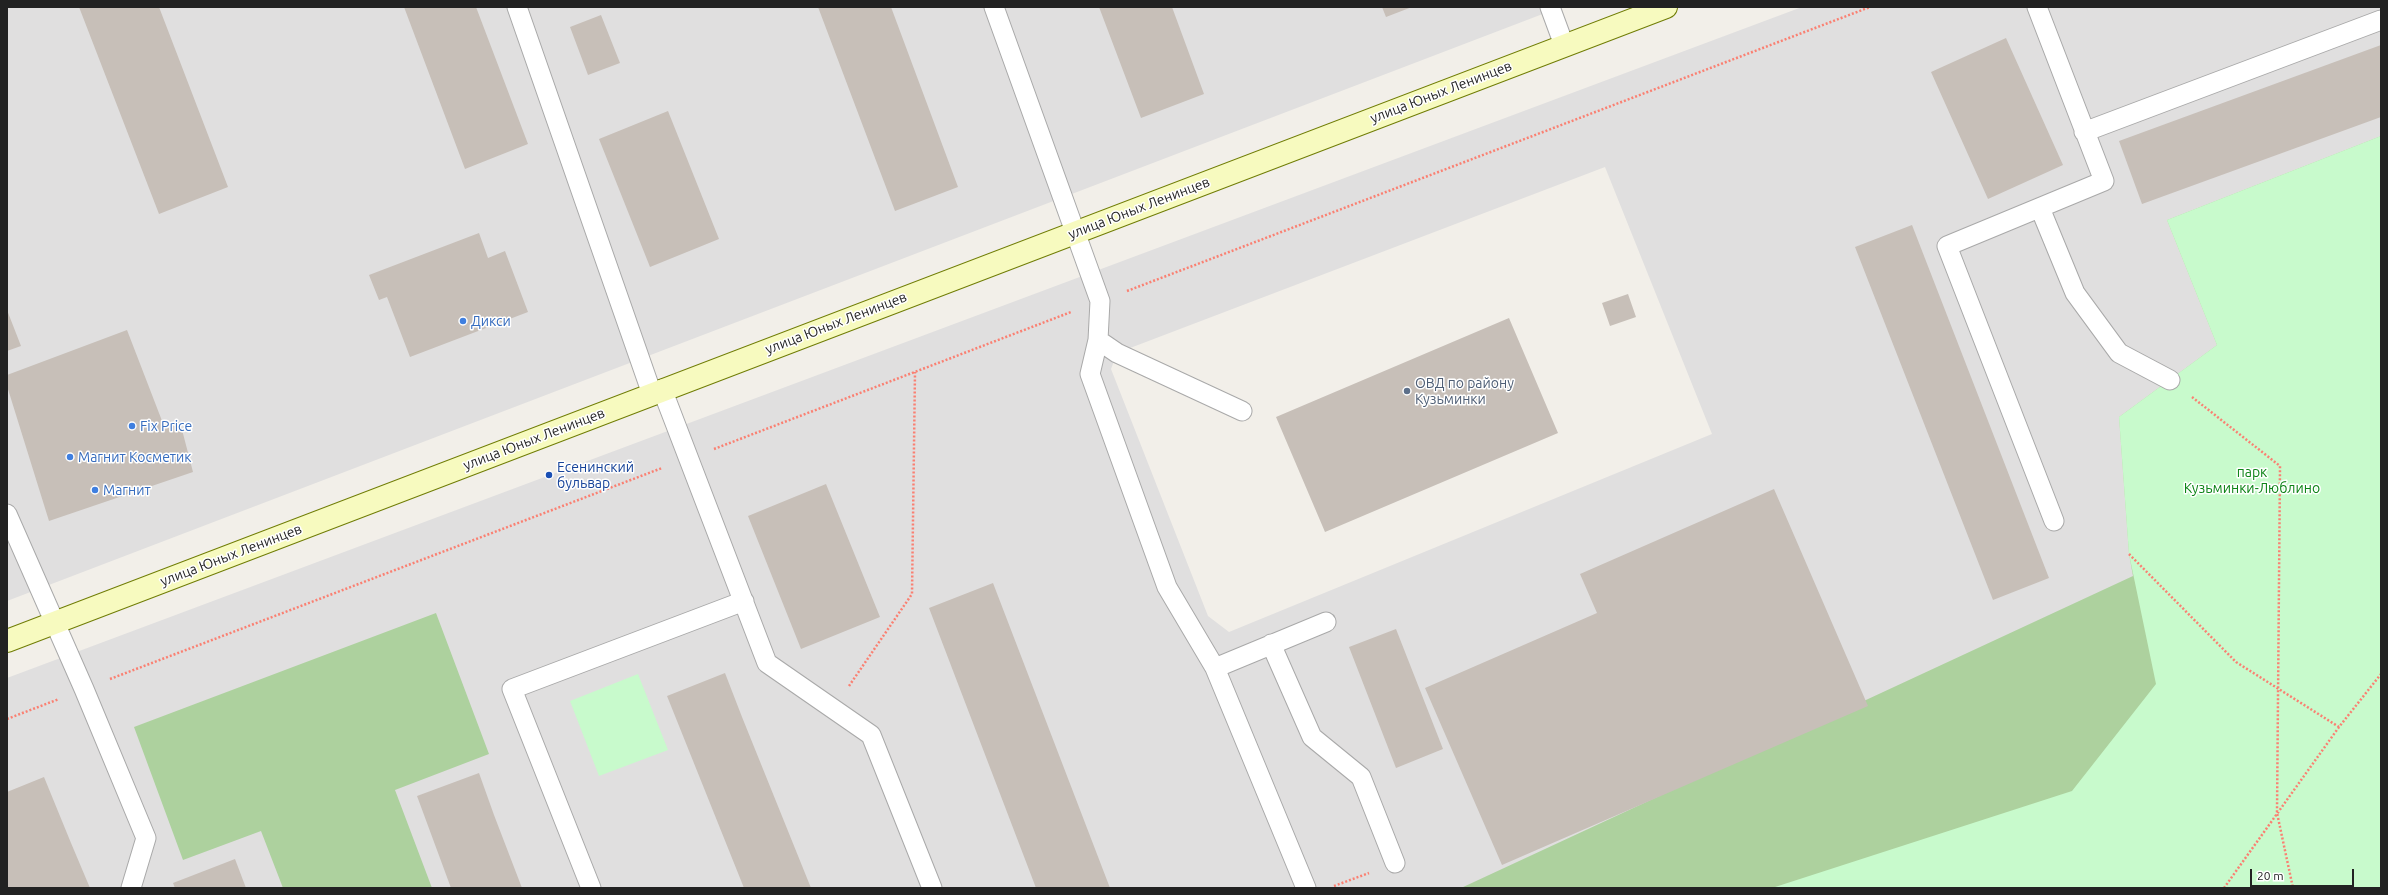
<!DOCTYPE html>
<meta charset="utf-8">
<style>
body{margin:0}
#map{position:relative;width:2388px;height:895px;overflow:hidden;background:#f2efe9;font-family:Ubuntu,sans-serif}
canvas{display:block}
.frame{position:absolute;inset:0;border:8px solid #222;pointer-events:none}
.scale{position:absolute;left:2250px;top:869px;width:104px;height:18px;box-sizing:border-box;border:2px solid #222;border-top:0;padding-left:5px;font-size:12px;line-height:14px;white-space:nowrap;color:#222;-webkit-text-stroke:3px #fff;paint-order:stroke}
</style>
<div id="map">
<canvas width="2388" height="895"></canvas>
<div class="frame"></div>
<div class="scale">20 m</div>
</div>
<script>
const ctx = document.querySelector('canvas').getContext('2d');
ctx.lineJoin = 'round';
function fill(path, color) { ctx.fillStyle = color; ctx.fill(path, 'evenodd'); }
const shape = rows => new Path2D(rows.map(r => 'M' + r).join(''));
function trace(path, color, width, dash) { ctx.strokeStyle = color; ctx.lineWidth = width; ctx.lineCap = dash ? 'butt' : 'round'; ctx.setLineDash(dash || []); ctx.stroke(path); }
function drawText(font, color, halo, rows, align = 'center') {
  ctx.font = font + ' Ubuntu,sans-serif'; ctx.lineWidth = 3; ctx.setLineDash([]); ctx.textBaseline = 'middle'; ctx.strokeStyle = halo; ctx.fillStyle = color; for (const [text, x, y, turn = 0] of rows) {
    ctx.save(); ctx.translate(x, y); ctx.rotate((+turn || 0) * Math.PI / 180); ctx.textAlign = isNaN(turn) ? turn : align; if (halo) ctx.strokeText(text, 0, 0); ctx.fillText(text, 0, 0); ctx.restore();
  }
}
const residential = shape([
 [7,7,1561,7,7,601],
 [1802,7,2381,7,2381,136,2167,220,2217,345,2119,417,2129,554,2156,684,1772,888,7,888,7,678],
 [1605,167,1712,434,1229,632,1208,616,1111,369,1117,353]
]);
const forest = shape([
 [2381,136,2381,888,1461,888,2133,576,2129,554,2119,417,2217,345,2167,220],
 [436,613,489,754,395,790,432,888,283,888,261,831,183,860,134,727]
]);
const park = shape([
 [2381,136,2381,888,1772,888,2072,791,2156,684,2129,554,2119,417,2217,345,2167,220],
 [638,674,668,750,599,776,570,701]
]);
const building = shape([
 [79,7,159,7,228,187,159,214],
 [404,7,476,7,528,144,465,169],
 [818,7,891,7,958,187,895,211],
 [1099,7,1172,7,1204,94,1141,118],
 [1382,7,1412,7,1386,17],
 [601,15,620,63,588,75,570,27],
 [2006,38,2063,165,1988,199,1931,72],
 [2381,45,2381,117,2142,204,2119,141],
 [668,111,719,239,650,267,599,139],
 [1912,225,2049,578,1993,600,1855,247],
 [479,233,488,258,505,251,528,312,410,357,387,297,379,300,369,275],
 [1628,294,1636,317,1610,326,1602,303],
 [7,310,21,346,7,351],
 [1509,318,1558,433,1325,532,1276,417],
 [127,330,164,426,180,422,193,472,49,521,7,386,7,375],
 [826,484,880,617,801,649,748,516],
 [1774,489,1868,706,1502,865,1425,688,1597,613,1580,574],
 [993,583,1110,888,1036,888,929,608],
 [1396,629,1443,749,1396,768,1349,647],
 [725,673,742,717,811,888,744,888,667,696],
 [479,773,494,815,522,888,451,888,417,796],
 [44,777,71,843,90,888,7,888,7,792],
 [235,859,246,888,175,888,173,883]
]);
const path = shape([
 [1127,291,1870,7],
 [2192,397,2280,466,2277,813,2293,888],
 [714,449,1071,312],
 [2129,554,2236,662,2339,727],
 [110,679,662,468],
 [849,686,912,594,915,372],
 [7,719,59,699],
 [1334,886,1369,873],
 [2224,888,2339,727,2381,674]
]);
const service = shape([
 [517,7,652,394],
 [994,7,1100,301,1098,340,1090,374,1167,587,1215,668,1326,622],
 [1550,7,1564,45],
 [2037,7,2104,181,1947,246,2054,521],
 [2084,132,2381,20],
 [2040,208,2075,293,2119,353,2170,380],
 [1098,340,1117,353,1242,411],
 [662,389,767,663,871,735,932,888],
 [7,514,84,689,146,838,131,888],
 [1271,644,1312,737,1361,777,1395,863],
 [1215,668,1306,888],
 [591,888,512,689,744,601]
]);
const secondary = shape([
 [7,641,1666,7]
]);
const markers = [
 [463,321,4,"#3f7fe0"],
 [1407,391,4,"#5c6f8a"],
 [132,426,4,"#3f7fe0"],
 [70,457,4,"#3f7fe0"],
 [549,475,4,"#1a4fb4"],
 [95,490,4,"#3f7fe0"]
];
const streetNames = [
 ["улица Юных Ленинцев",1441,92,-21],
 ["улица Юных Ленинцев",1139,208,-21],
 ["улица Юных Ленинцев",836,323,-21],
 ["улица Юных Ленинцев",534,439,-21],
 ["улица Юных Ленинцев",231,555,-21]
];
const shopNames = [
 ["Дикси",471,321],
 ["Fix Price",140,426],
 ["Магнит Косметик",78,457],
 ["Магнит",103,490]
];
const serviceNames = [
 ["ОВД по району",1415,383],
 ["Кузьминки",1415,399]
];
const transitNames = [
 ["Есенинский",557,467],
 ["бульвар",557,483]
];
const parkNames = [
 ["парк",2252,472],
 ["Кузьминки-Люблино",2252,488]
];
fill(residential, '#e0dfdf');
fill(forest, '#add19e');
fill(park, '#c8facc');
fill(building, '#c7bfb8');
trace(service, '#a9a9a9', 21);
trace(secondary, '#707d05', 24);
trace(path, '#fa8072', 2.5, [2, 2]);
trace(service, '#fff', 19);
trace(secondary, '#f7fabf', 22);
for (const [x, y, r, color] of markers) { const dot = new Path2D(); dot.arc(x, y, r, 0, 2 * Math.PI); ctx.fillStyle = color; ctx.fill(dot); trace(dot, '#fff', 1.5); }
drawText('14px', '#222', '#fff', streetNames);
drawText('14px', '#366cbe', '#fff', shopNames, 'left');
drawText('14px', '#4e5e75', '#fff', serviceNames, 'left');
drawText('14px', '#164399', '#fff', transitNames, 'left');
drawText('14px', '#0c8416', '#fff', parkNames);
</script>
